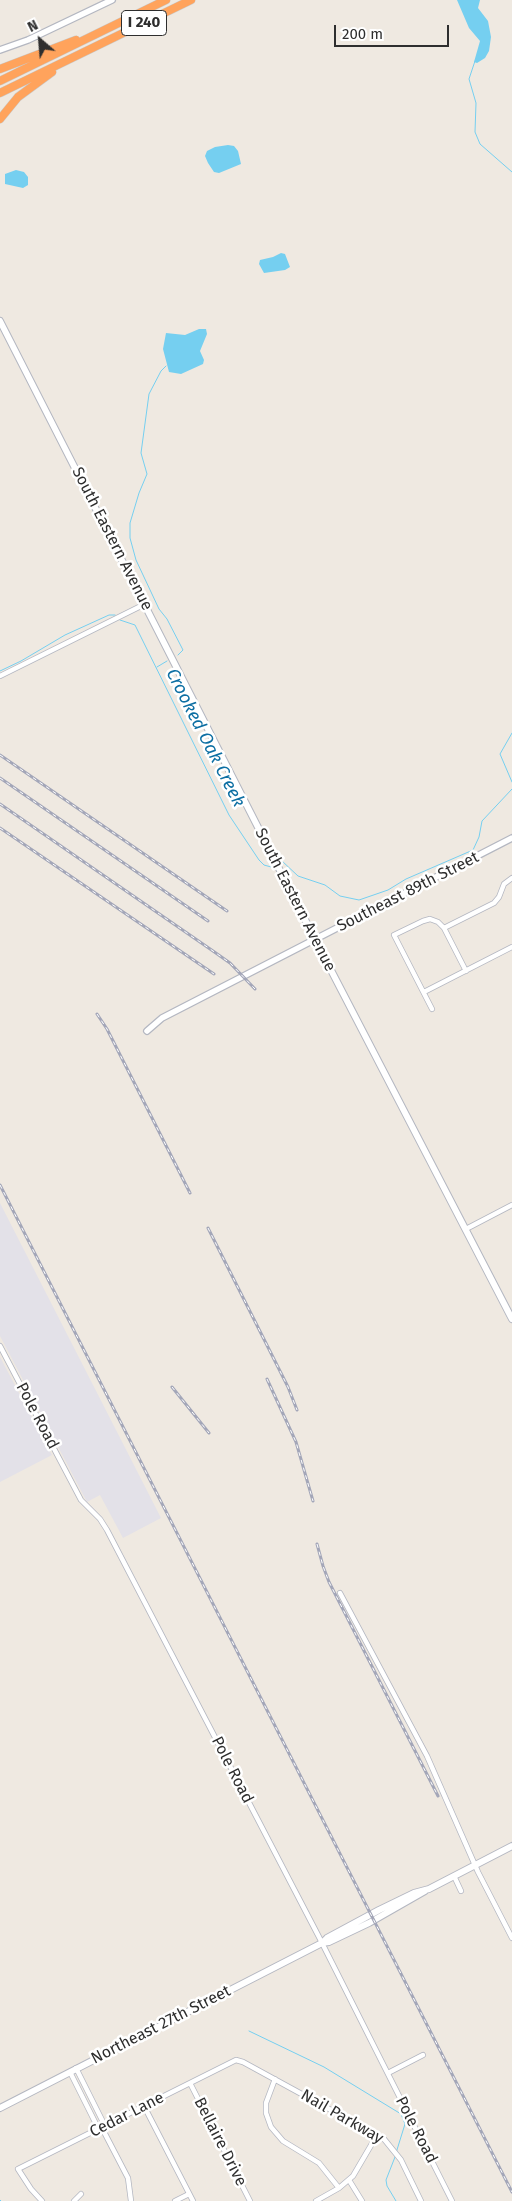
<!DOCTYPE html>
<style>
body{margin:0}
#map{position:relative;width:512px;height:2201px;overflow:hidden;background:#efe9e1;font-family:"Fira Sans",sans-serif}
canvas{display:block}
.north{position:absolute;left:15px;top:15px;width:50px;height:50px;-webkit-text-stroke:4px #fff;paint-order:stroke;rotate:333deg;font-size:14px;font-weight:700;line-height:20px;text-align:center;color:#2e2e2e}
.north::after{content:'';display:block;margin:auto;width:18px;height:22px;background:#2e2e2e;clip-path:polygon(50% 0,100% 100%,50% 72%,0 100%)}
.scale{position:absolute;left:334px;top:25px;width:115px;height:22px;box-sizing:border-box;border:2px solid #2e2e2e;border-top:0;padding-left:6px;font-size:15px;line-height:18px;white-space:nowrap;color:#2e2e2e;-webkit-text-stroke:4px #fff;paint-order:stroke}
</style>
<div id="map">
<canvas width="512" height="2201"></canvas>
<div class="north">N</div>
<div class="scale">200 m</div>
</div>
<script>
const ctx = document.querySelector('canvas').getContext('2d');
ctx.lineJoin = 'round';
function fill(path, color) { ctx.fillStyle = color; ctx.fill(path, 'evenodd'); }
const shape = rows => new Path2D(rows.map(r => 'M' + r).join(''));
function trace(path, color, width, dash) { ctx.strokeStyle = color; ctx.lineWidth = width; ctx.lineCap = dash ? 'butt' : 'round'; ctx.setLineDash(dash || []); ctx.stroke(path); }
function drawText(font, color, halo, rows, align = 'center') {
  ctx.font = font + ' "Fira Sans",sans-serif'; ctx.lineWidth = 5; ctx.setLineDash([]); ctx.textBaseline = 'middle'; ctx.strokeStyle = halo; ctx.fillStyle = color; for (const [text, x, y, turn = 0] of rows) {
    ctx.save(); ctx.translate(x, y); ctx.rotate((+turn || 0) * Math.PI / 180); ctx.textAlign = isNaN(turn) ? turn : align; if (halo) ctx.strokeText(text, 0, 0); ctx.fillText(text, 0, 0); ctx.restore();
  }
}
const industrial = shape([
 [0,1203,161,1518,123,1538,100,1495,87,1502,0,1336],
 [0,1357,52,1455,0,1482]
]);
const water = shape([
 [457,0,480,0,478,8,488,21,491,37,489,51,485,58,477,63,474,62,480,41,469,28],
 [228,145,234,146,238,151,241,164,219,173,214,172,208,163,205,156,207,151,215,147],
 [16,170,24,172,28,177,28,185,23,188,5,184,5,174],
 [281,253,285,254,290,267,285,270,264,273,259,264,260,260,273,257],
 [199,329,206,329,207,334,200,351,204,360,203,364,181,374,169,372,163,349,166,333,185,335]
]);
const stream = shape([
 [475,61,469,79,476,103,475,132,480,144,512,172],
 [166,366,161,371,149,394,141,453,147,474,139,493,130,523,130,538,136,560,159,609,167,619,183,650,178,655],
 [120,620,135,625,229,815,259,860,264,865,271,867],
 [157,667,167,661],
 [0,671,21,661,65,635,109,615,115,615],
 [512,733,500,754,512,782],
 [282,861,298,876,325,885,340,896,359,900,388,890,406,879,473,850,479,837,482,821,512,789],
 [249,2031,324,2067,401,2114,405,2124,396,2153],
 [395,2157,386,2180,387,2186,396,2201],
 [0,2200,1,2201]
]);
const minor = shape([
 [0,676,145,604],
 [444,928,494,903,499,897,504,884,512,878],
 [424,992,512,947],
 [432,1009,394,935,423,921,430,919,438,922,444,928,466,971],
 [466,1229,512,1205],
 [0,1346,81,1500,100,1519,107,1530,319,1937,452,2201],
 [340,1593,427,1756,478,1872,512,1938],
 [454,1876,461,1891],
 [76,2068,103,2122,102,2128,128,2178,131,2201],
 [70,2072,97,2126,102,2128],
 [388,2073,423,2055],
 [275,2079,266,2103,266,2113,271,2127,283,2141,319,2163,339,2188],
 [190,2083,250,2201],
 [144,2106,193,2201],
 [349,2180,362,2201],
 [42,2201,31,2189,18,2169,236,2060,243,2062,384,2139,401,2160,421,2201],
 [74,2201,81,2194],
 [175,2201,189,2194],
 [316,2201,339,2188,353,2176,377,2135]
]);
const tertiary = shape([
 [0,50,28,40,112,0],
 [147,1031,162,1018,512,838]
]);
const secondary = shape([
 [0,321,319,947,512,1319],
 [322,1943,329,1942,369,1923,425,1891],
 [0,2108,322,1943,327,1938,379,1910,414,1893,429,1889,512,1846]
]);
const motorway = shape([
 [0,69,76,40],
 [0,81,166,0],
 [0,93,191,0],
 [0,119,18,97,52,72]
]);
const rail = shape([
 [0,755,227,911],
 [0,778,208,921],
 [0,804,213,951,230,963,255,989],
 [0,828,214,974],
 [97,1014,107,1029,190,1193],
 [0,1185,512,2192],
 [208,1228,288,1387,297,1410],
 [267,1379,296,1442,313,1501],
 [172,1387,209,1433],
 [317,1544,323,1566,329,1582,438,1796]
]);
const shields = [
 [144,23,45]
];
const shieldNames = [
 ["I 240",144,23]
];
const streetNames = [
 ["South Eastern Avenue",112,539,63],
 ["Southeast 89th Street",408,892,-27],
 ["South Eastern Avenue",295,900,63],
 ["Pole Road",37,1416,62],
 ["Pole Road",232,1770,63],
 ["Northeast 27th Street",161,2025,-27],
 ["Cedar Lane",127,2115,-27],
 ["Nail Parkway",342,2117,30],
 ["Pole Road",416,2130,63],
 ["Bellaire Drive",220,2142,63]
];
const waterNames = [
 ["Crooked Oak Creek",205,738,63]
];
fill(industrial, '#e3e1e8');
fill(water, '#75cff0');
trace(stream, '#75cff0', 1);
trace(minor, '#b4b7c1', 6);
trace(tertiary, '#b4b7c1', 8);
trace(secondary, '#b4b7c1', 8);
trace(motorway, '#c9c9c9', 9);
trace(minor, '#fff', 4.5);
trace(tertiary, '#fff', 5.5);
trace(secondary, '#fff', 6);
trace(motorway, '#ffa35c', 8);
trace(rail, '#a3a6b8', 3);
trace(rail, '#fff', 1, [4]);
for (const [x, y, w] of shields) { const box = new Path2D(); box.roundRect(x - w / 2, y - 12.5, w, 25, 4); ctx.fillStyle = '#fff'; ctx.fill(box); trace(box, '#2e2e2e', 1); }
drawText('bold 15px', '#2e2e2e', null, shieldNames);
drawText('16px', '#2e2e2e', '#fff', streetNames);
drawText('italic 18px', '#0d6fa3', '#fff', waterNames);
</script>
